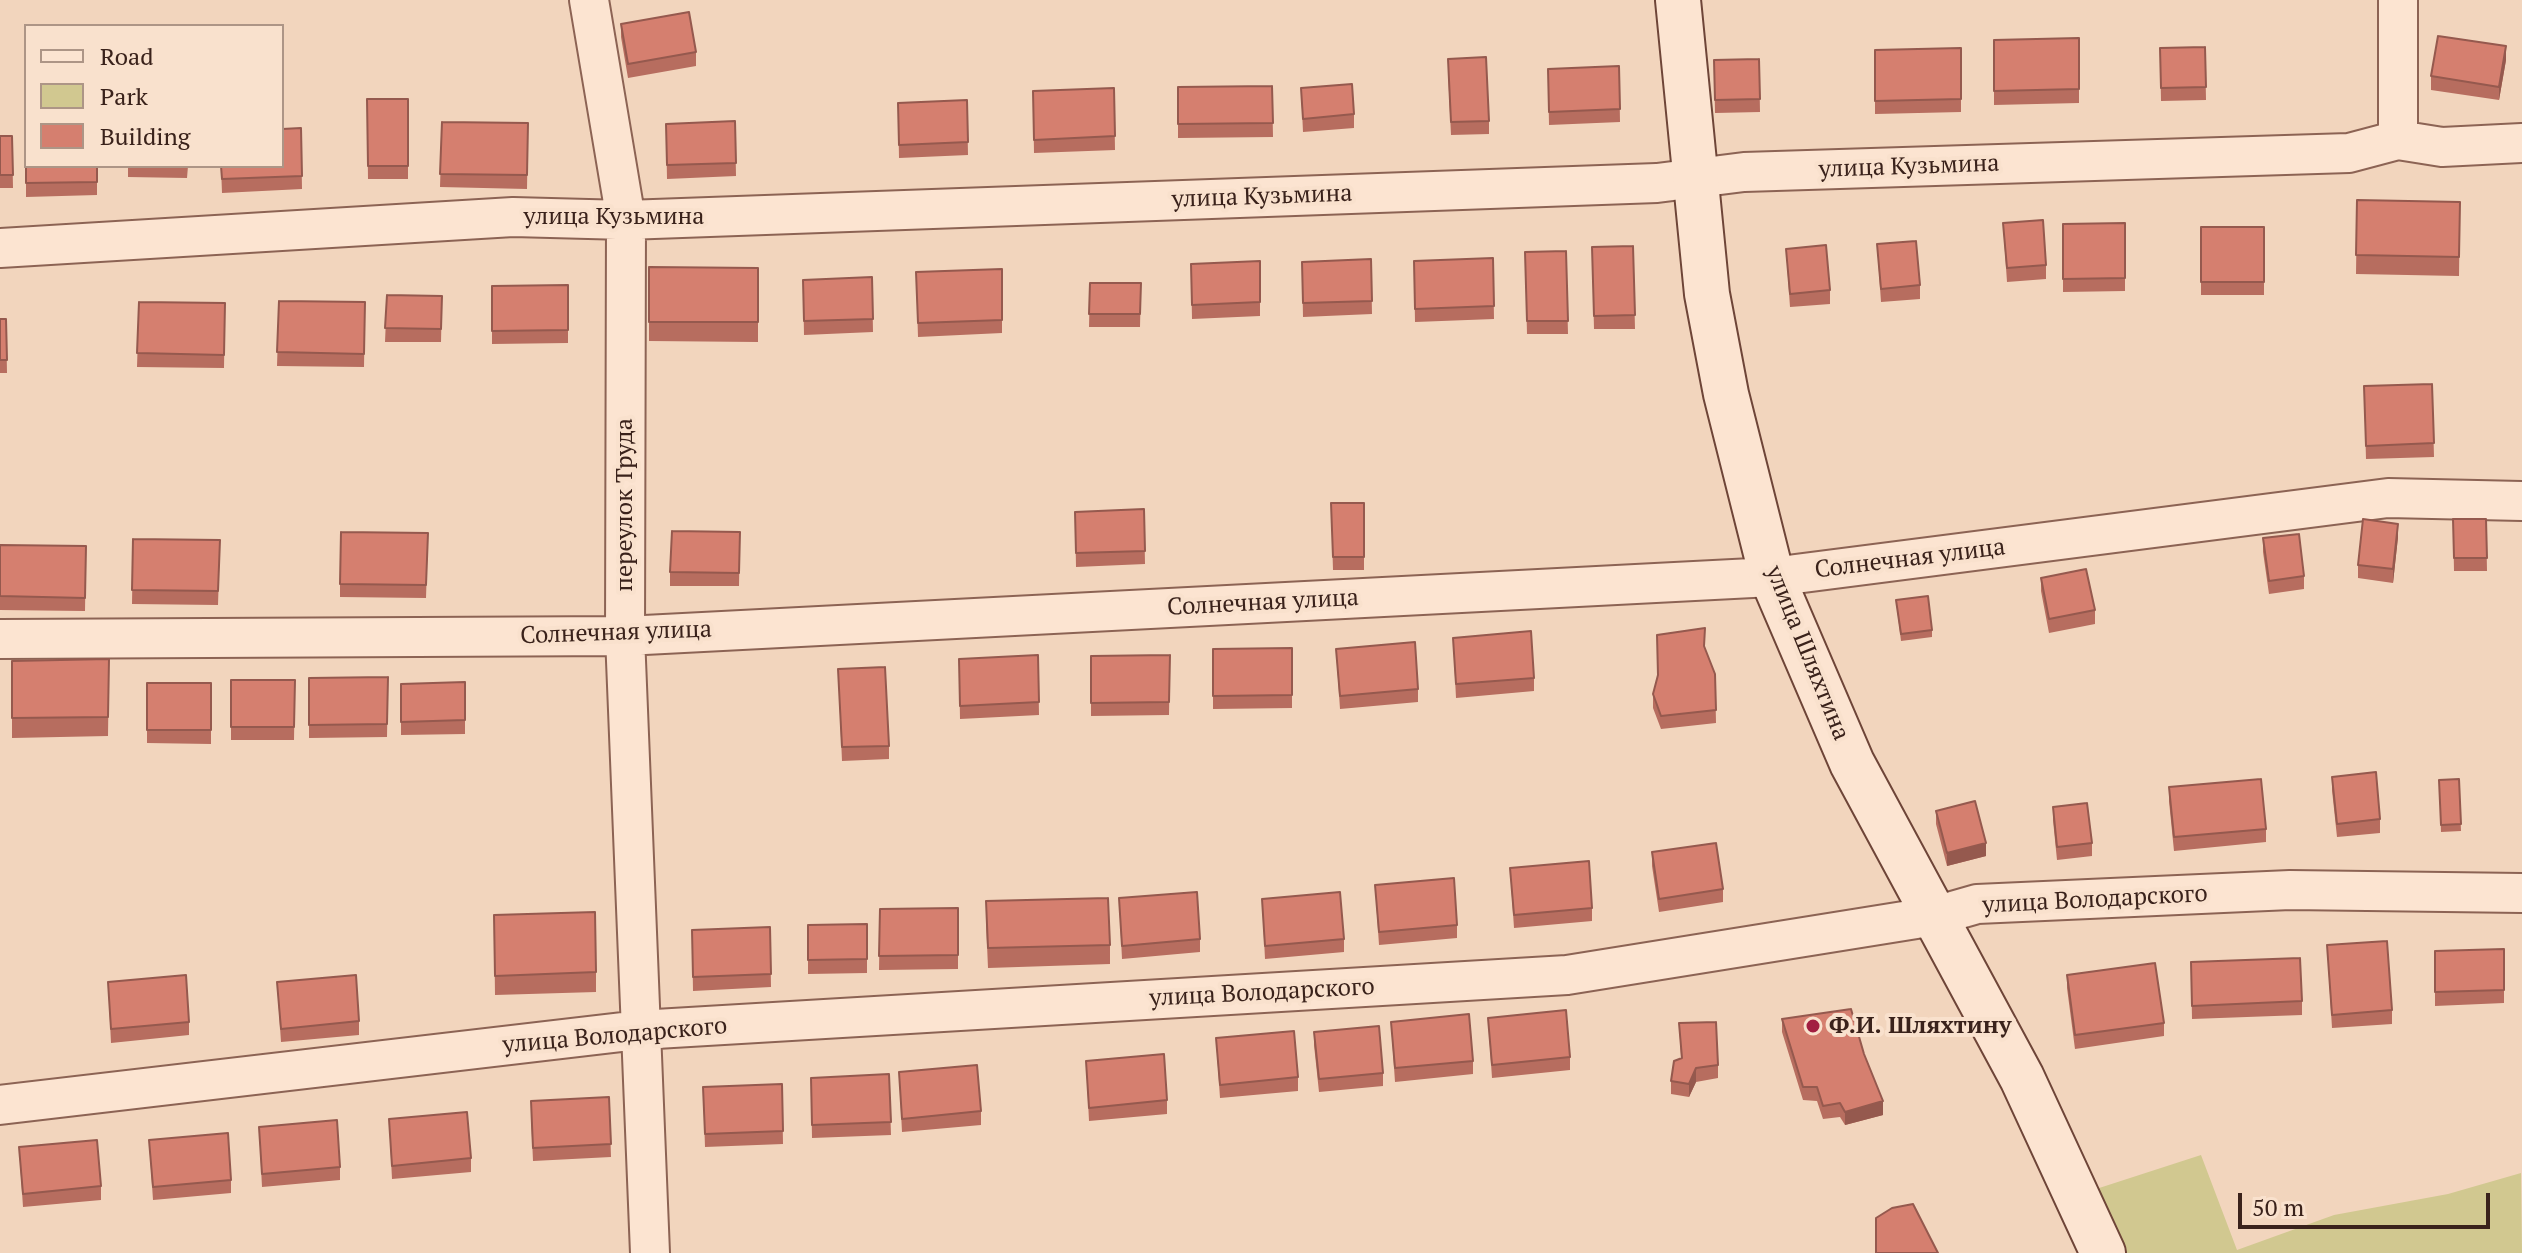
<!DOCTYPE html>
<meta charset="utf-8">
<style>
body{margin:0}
#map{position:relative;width:2522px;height:1253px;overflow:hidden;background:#f2d5bd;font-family:"PT Serif",serif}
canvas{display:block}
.legend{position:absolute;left:24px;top:24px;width:260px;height:144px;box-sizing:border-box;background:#f9e1cd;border:2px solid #ad9586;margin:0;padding:10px 14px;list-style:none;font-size:24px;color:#3a221b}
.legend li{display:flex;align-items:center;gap:16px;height:40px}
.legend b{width:40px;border:2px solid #ad9586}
.scale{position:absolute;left:2238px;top:1193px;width:252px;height:36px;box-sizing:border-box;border:4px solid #3a221b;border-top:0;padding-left:10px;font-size:24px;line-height:28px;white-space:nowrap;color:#3a221b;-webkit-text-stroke:6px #f9e1cd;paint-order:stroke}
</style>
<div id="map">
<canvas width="2522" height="1253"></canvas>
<ul class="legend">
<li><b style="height:10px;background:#fce4d1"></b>Road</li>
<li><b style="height:22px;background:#d1c890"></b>Park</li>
<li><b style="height:22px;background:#d57f6f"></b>Building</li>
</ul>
<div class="scale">50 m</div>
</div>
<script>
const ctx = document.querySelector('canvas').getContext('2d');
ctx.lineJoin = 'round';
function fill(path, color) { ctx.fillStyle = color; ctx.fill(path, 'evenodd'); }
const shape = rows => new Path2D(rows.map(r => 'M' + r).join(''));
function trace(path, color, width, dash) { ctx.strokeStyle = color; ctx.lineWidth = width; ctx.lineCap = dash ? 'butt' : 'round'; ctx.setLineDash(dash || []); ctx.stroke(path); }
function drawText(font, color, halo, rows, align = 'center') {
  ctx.font = font + ' "PT Serif",serif'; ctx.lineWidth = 8; ctx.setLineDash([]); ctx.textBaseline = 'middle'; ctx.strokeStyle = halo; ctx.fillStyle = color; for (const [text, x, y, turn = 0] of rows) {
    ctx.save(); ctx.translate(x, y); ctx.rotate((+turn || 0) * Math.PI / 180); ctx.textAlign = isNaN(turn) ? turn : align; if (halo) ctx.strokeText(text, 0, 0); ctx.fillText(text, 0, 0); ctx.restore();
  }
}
const green = shape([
 [2201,1155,2237,1250,2334,1215,2448,1194,2521,1173,2522,1253,2127,1253,2093,1190]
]);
const minor = shape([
 [589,0,626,220,625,636,650,1253],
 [2398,0,2398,140],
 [0,248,513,217,626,220,1657,183,1744,172,2349,153,2398,140,2442,147,2522,143],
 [0,639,625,636,1772,577,2388,498,2522,501],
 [0,1105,639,1030,1567,975,1935,916,1977,904,2290,890,2522,893]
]);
const secondary = shape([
 [1678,0,1707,294,1726,394,1772,577,1852,763,2022,1078,2103,1253]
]);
const wall = shape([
 [621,24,696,52,696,66,628,78,621,37],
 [2079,38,2079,103,1994,105,1994,40],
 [2205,47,2206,100,2161,101,2160,48],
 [1961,48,1961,112,1875,114,1875,50],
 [1759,59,1760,112,1715,113,1714,60],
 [2506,60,2499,100,2431,90,2431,76],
 [1619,66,1620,122,1549,125,1548,69],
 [1448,72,1489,121,1489,134,1451,135],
 [1272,86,1273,137,1178,138,1178,87],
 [1114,88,1115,150,1034,153,1033,91],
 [1301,88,1354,114,1354,128,1303,132],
 [367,99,408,99,408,179,368,179],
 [967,100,968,155,899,158,898,103],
 [735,121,736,176,667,179,666,124],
 [442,122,528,123,527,189,440,187],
 [301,128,302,189,222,193,221,166],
 [0,136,12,136,13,188,0,188],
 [26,166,97,166,97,195,26,197],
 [128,166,188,166,187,178,128,177],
 [2357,200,2460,202,2459,276,2356,274],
 [2003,223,2046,265,2046,279,2007,282],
 [2125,223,2125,291,2063,292,2063,224],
 [2201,227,2264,227,2264,295,2201,295],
 [1877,244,1920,285,1920,299,1881,302],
 [1633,246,1635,329,1594,329,1592,247],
 [1786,249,1830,290,1830,304,1790,307],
 [1566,251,1568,334,1527,334,1525,252],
 [1493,258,1494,319,1415,322,1414,261],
 [1371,259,1372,314,1303,317,1302,262],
 [1260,261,1260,316,1192,319,1191,264],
 [649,267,758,268,758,342,649,341],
 [1002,269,1002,333,918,337,916,272],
 [872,277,873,332,804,335,803,280],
 [1090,283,1141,283,1140,327,1089,327],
 [568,285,568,343,492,344,492,286],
 [387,295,442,296,441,342,385,342],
 [279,301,365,302,364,367,277,366],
 [139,302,225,303,224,368,137,367],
 [0,319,6,319,7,373,0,373],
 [2432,384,2434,457,2366,459,2364,386],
 [1331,503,1364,503,1364,570,1333,570],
 [1144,509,1145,564,1076,567,1075,512],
 [2453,519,2486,519,2487,571,2454,571],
 [740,532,739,586,670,586,670,572],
 [428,533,426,598,340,597,340,584],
 [2398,537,2393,583,2358,578,2358,565],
 [2263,538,2304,576,2304,589,2269,594,2263,552],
 [133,539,220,540,218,605,132,604],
 [0,545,86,546,85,611,0,610],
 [2041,578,2095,610,2095,624,2049,633,2041,591],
 [1896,600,1932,630,1932,637,1901,641],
 [1453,638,1534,678,1534,691,1456,698],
 [1292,648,1292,708,1213,709,1213,649],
 [1336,649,1418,689,1418,702,1340,709],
 [1705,649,1715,674,1716,723,1661,729,1653,708,1653,694],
 [1038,655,1039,715,960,719,959,659],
 [1170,655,1169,715,1091,716,1091,656],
 [109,659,108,736,12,738,12,661],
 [838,669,889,746,889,759,842,761],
 [388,677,387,737,309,738,309,678],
 [231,680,295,680,294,740,231,740],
 [465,682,465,734,401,735,401,684],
 [147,683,211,683,211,744,147,743],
 [2332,777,2380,819,2380,833,2337,837,2332,790],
 [2459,779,2461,831,2441,832,2439,780],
 [2169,787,2266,829,2266,842,2174,851,2169,801],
 [2053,807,2092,843,2092,856,2057,860,2053,820],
 [1936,811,1986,856,1947,866,1936,824],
 [1652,852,1723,889,1723,902,1659,912,1652,866],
 [1510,868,1592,908,1592,921,1514,928],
 [1375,885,1457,925,1457,938,1379,945],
 [1119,898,1200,939,1200,952,1122,959],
 [1262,899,1344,939,1344,952,1265,959],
 [958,908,958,969,879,970,880,909],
 [494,915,596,972,596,992,495,995],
 [986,921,1110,945,1110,964,988,968],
 [867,924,867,973,808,974,808,925],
 [770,927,771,987,693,991,692,930],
 [2327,945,2392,1010,2392,1024,2332,1028],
 [2504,949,2504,1003,2435,1006,2435,951],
 [2191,962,2302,1001,2302,1015,2192,1019],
 [2067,975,2164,1023,2164,1036,2075,1049,2067,988],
 [108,982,189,1022,189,1035,111,1043],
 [277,982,359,1021,359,1035,281,1042],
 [1488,1018,1570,1057,1570,1070,1492,1078],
 [1782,1019,1864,1054,1883,1115,1845,1125,1840,1117,1823,1119,1817,1101,1803,1100,1782,1032],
 [1391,1022,1473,1061,1473,1074,1395,1082],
 [1679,1023,1718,1065,1718,1078,1696,1082,1689,1097,1671,1094,1671,1081,1681,1058],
 [1314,1032,1383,1073,1383,1086,1319,1092,1314,1045],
 [1216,1038,1298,1077,1298,1091,1220,1098],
 [1086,1061,1167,1100,1167,1114,1089,1121],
 [899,1072,981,1111,981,1125,902,1132],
 [889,1074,891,1135,812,1138,811,1078],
 [782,1084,783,1144,705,1147,703,1087],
 [609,1097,611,1157,533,1161,531,1115],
 [389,1119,471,1158,471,1172,392,1179],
 [259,1127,340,1167,340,1180,262,1187],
 [149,1140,231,1180,231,1193,153,1200],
 [19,1147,101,1186,101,1200,23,1207]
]);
const shadedWall = shape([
 [2506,46,2506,60,2499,100,2499,87],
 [2398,524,2398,537,2393,583,2393,569],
 [1986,843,1986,856,1947,866,1947,853],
 [1696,1068,1696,1082,1689,1097,1689,1084],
 [1883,1101,1883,1115,1845,1125,1845,1112]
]);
const building = shape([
 [689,12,696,52,628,64,621,24,689,12],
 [2438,36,2506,46,2499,87,2431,76,2438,36],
 [2079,38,2079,89,1994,91,1994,40,2079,38],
 [2205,47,2206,87,2161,88,2160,48,2205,47],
 [1961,48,1961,99,1875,101,1875,50,1961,48],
 [1486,57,1489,121,1451,122,1448,59,1486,57],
 [1759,59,1760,99,1715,100,1714,60,1759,59],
 [1619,66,1620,109,1549,112,1548,69,1619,66],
 [1352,84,1354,114,1303,119,1301,88,1352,84],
 [1272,86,1273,123,1178,124,1178,87,1272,86],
 [1114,88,1115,136,1034,140,1033,91,1114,88],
 [367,99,408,99,408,166,368,166,367,99],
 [967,100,968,142,899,145,898,103,967,100],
 [735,121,736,163,667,165,666,124,735,121],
 [442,122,528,123,527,175,440,174,442,122],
 [301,128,302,176,222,179,221,166,282,166,282,129,301,128],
 [0,136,12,136,13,175,0,175,0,136],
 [26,166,97,166,97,182,26,183,26,166],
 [2357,200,2460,202,2459,257,2356,255,2357,200],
 [2043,220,2046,265,2007,268,2003,223,2043,220],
 [2125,223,2125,278,2063,279,2063,224,2125,223],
 [2201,227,2264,227,2264,282,2201,282,2201,227],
 [1916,241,1920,285,1881,289,1877,244,1916,241],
 [1826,245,1830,290,1790,294,1786,249,1826,245],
 [1633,246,1635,315,1594,316,1592,247,1633,246],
 [1566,251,1568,321,1527,321,1525,252,1566,251],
 [1493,258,1494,306,1415,309,1414,261,1493,258],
 [1371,259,1372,301,1303,303,1302,262,1371,259],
 [1260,261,1260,302,1192,305,1191,264,1260,261],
 [649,267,758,268,758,322,649,322,649,267],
 [1002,269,1002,320,918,323,916,272,1002,269],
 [872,277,873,319,804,321,803,280,872,277],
 [1090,283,1141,283,1140,314,1089,314,1090,283],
 [568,285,568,330,492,331,492,286,568,285],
 [387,295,442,296,441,329,385,328,387,295],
 [279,301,365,302,364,354,277,352,279,301],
 [139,302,225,303,224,355,137,353,139,302],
 [0,319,6,319,7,360,0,360,0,319],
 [2432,384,2434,443,2366,446,2364,386,2432,384],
 [1331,503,1364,503,1364,557,1333,557,1331,503],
 [1144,509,1145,551,1076,553,1075,512,1144,509],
 [2363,519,2398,524,2393,569,2358,565,2363,519],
 [2453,519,2486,519,2487,558,2454,558,2453,519],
 [672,531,740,532,739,573,670,572,672,531],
 [341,532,428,533,426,585,340,584,341,532],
 [2299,534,2304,576,2269,581,2263,538,2299,534],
 [133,539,220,540,218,591,132,590,133,539],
 [0,545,86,546,85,598,0,596,0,545],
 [2086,569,2095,610,2049,619,2041,578,2086,569],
 [1928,596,1932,630,1901,634,1896,600,1928,596],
 [1705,628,1704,646,1715,674,1716,710,1661,716,1653,694,1658,675,1657,635,1705,628],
 [1531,631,1534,678,1456,684,1453,638,1531,631],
 [1415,642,1418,689,1340,696,1336,649,1415,642],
 [1292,648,1292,695,1213,696,1213,649,1292,648],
 [1038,655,1039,702,960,706,959,659,1038,655],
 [1170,655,1169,702,1091,703,1091,656,1170,655],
 [109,659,108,717,12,718,12,661,109,659],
 [885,667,889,746,842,747,838,669,885,667],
 [388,677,387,724,309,725,309,678,388,677],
 [231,680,295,680,294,727,231,727,231,680],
 [465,682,465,720,401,722,401,684,465,682],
 [147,683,211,683,211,730,147,730,147,683],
 [2376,772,2380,819,2337,824,2332,777,2376,772],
 [2261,779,2266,829,2174,837,2169,787,2261,779],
 [2459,779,2461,824,2441,825,2439,780,2459,779],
 [1975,801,1986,843,1947,853,1936,811,1975,801],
 [2087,803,2092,843,2057,847,2053,807,2087,803],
 [1716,843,1723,889,1659,899,1652,852,1716,843],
 [1589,861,1592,908,1514,915,1510,868,1589,861],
 [1454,878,1457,925,1379,932,1375,885,1454,878],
 [1197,892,1200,939,1122,946,1119,898,1197,892],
 [1340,892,1344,939,1265,946,1262,899,1340,892],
 [1108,898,1110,945,988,948,986,901,1108,898],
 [958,908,958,955,879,956,880,909,958,908],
 [595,912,596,972,495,976,494,915,595,912],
 [867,924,867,959,808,960,808,925,867,924],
 [770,927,771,974,693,977,692,930,770,927],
 [2387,941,2392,1010,2332,1015,2327,945,2387,941],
 [2504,949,2504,990,2435,992,2435,951,2504,949],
 [2300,958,2302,1001,2192,1006,2191,962,2300,958],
 [2155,963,2164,1023,2075,1035,2067,975,2155,963],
 [186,975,189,1022,111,1029,108,982,186,975],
 [356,975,359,1021,281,1029,277,982,356,975],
 [1851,1009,1864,1054,1883,1101,1845,1112,1840,1103,1823,1106,1817,1087,1803,1087,1782,1019,1851,1009],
 [1566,1010,1570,1057,1492,1065,1488,1018,1566,1010],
 [1469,1014,1473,1061,1395,1068,1391,1022,1469,1014],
 [1716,1022,1718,1065,1696,1068,1689,1084,1671,1081,1674,1061,1682,1058,1679,1023,1716,1022],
 [1379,1026,1383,1073,1319,1079,1314,1032,1379,1026],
 [1294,1031,1298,1077,1220,1085,1216,1038,1294,1031],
 [1164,1054,1167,1100,1089,1108,1086,1061,1164,1054],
 [977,1065,981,1111,902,1119,899,1072,977,1065],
 [889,1074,891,1122,812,1125,811,1078,889,1074],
 [782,1084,783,1131,705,1134,703,1087,782,1084],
 [609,1097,611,1144,533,1148,531,1101,609,1097],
 [467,1112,471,1158,392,1166,389,1119,467,1112],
 [337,1120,340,1167,262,1174,259,1127,337,1120],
 [228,1133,231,1180,153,1187,149,1140,228,1133],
 [97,1140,101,1186,23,1194,19,1147,97,1140],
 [1913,1204,1938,1253,1876,1253,1876,1218,1892,1208,1913,1204]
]);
const markers = [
 [1813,1026,8,"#a21e41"]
];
const streetNames = [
 ["улица Кузьмина",1909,167,-2],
 ["улица Кузьмина",1262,197,-2],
 ["улица Кузьмина",614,217],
 ["переулок Труда",625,505,-90],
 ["Солнечная улица",1910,559,-7],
 ["Солнечная улица",1263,603,-3],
 ["Солнечная улица",616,633,-2],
 ["улица Шляхтина",1807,653,68],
 ["улица Володарского",2095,900,-3],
 ["улица Володарского",1262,993,-3],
 ["улица Володарского",615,1036,-5]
];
const poiNames = [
 ["Ф.И. Шляхтину",1829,1026]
];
fill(green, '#d1c890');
trace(minor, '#8c6354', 42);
trace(secondary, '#6e4538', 48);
trace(minor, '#fce4d1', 38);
trace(secondary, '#fce4d1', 44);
fill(wall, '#b76d5f');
fill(shadedWall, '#95594e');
fill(building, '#d57f6f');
trace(building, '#95594e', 2);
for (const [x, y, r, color] of markers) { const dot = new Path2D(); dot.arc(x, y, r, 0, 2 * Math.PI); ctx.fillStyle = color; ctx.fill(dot); trace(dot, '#f9e1cd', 3); }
drawText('24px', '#3a221b', '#f9e1cd', streetNames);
drawText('bold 24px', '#3a221b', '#f9e1cd', poiNames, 'left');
</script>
